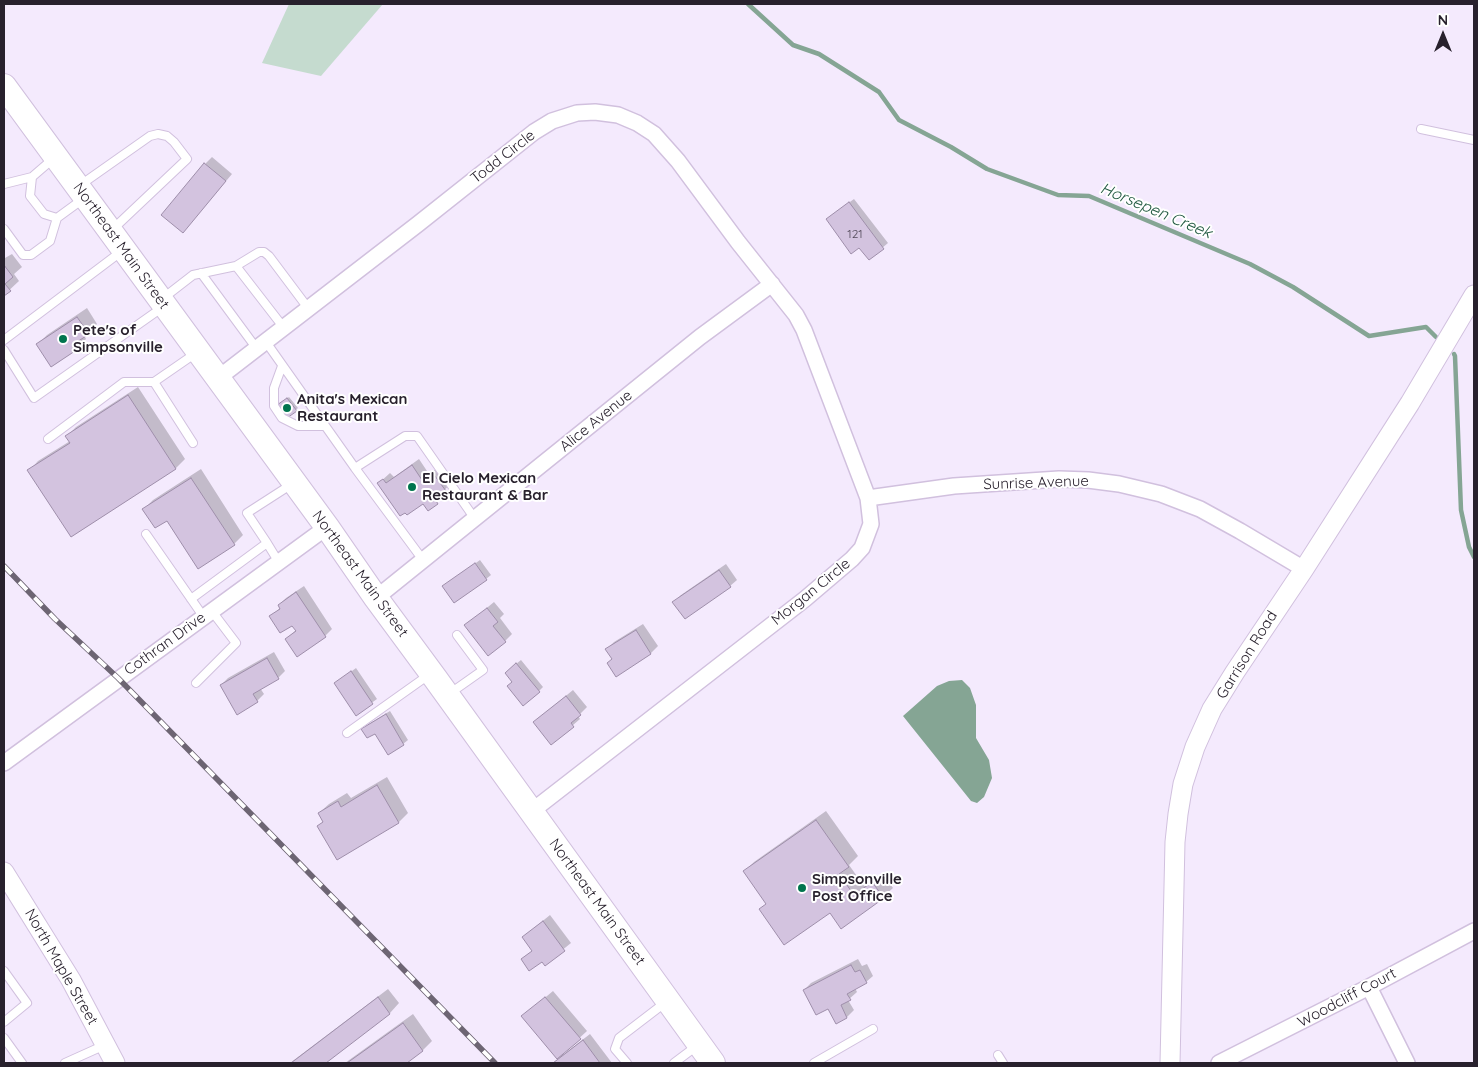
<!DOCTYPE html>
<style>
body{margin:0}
#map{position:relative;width:1478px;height:1067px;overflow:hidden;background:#f4eafd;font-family:Quicksand,sans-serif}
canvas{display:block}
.frame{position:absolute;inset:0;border:5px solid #28212d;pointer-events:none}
.north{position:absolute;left:1418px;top:10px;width:50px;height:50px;-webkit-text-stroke:4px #fff;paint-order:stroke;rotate:0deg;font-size:14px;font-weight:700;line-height:20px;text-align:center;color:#28212d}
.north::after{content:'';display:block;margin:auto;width:18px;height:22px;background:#28212d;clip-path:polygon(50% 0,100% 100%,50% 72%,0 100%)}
</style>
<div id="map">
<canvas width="1478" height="1067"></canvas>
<div class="frame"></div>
<div class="north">N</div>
</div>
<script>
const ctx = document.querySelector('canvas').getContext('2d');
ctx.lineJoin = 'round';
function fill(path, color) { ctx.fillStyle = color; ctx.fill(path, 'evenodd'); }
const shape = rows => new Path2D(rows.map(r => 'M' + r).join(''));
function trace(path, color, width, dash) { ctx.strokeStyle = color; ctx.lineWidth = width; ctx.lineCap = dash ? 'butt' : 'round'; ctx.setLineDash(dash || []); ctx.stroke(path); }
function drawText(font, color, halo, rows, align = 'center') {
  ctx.font = font + ' Quicksand,sans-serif'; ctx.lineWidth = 4; ctx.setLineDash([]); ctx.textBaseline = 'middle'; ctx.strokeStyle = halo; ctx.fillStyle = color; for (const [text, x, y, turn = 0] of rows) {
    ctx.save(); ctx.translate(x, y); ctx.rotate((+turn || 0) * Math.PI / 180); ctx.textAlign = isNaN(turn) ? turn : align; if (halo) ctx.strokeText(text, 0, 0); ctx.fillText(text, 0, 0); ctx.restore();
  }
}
const green = shape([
 [289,4,383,4,321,76,262,63]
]);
const water = shape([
 [962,680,970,688,976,705,976,738,989,760,992,778,984,797,977,803,971,801,903,716,937,686,949,681]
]);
const shadow = shape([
 [212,157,232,174,189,225,205,164],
 [854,199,888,243,869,259,832,215],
 [12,254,22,267,14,274,19,281,4,295,4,257,5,258],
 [87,308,97,324,84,335,86,339,77,348,38,344,47,335],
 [138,387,185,459,176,468,72,536,29,471,38,461,70,441,67,436,76,427],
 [289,397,298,408,287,416,281,403],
 [419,459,429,474,440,466,452,483,442,492,445,496,428,509,423,502,379,483,390,473,394,477],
 [201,469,243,535,234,544,144,509,153,500],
 [480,560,491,575,486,579,444,586],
 [726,564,737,580,730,586,674,602,681,595],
 [304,586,332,629,325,636,286,639,296,630,292,624,270,617,281,607,279,605,286,598],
 [494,602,504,614,500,618,512,634,505,641,466,625],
 [643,624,658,646,651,653,616,675,613,658,607,649,614,642],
 [274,652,285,671,278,678,260,688,264,694,257,701,221,685,228,678],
 [521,660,543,687,539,691,513,681,511,668],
 [356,668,377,699,356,714,336,683],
 [573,690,587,707,578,716,580,719,551,744,534,722],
 [390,711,408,740,403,744,375,732,363,729,367,725],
 [387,777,408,813,399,822,337,858,318,826,324,821,319,813,329,804,347,793,351,798],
 [826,811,858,856,849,865,864,886,882,873,893,888,883,897,830,911,767,903,744,872,754,862],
 [550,915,571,943,545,964,542,960,522,959,533,950,523,937],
 [858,959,862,966,867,964,873,976,866,982,855,988,857,992,848,1000,854,1010,847,1017,837,1022,829,1007,804,990,811,983],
 [388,989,399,1003,390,1013,324,1063,290,1063],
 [553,991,587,1031,563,1053,564,1054,590,1034,612,1063,553,1063,559,1058,523,1016],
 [413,1014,432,1041,423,1050,405,1063,345,1063]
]);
const stream = shape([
 [748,4,793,45,819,54,879,92,899,120,951,147,987,169,1058,195,1089,196,1250,264,1293,287,1369,336,1426,327,1436,337],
 [1454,354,1455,356,1461,510,1469,547,1474,557]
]);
const building = shape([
 [204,163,226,181,183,233,161,215,204,163],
 [849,202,884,249,869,260,859,248,851,254,826,219,849,202],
 [4,265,13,277,5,284,11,291,4,296,4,265],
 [77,317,89,334,74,344,78,349,51,367,36,344,77,317],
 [128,395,176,469,71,537,27,470,70,443,65,436,128,395],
 [287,398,297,411,287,418,277,405,287,398],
 [412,465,422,480,432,472,446,491,435,499,438,504,428,511,423,504,407,515,405,513,400,516,377,483,383,479,386,483,412,465],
 [191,478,235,545,198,569,167,521,155,528,142,509,191,478],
 [475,563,487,580,454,603,442,586,475,563],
 [719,570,731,587,685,619,672,602,719,570],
 [296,592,326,637,297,657,285,639,296,631,292,626,280,633,269,616,280,609,278,605,296,592],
 [487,608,498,622,493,626,506,642,488,656,464,625,487,608],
 [636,630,651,654,616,677,607,663,612,659,605,649,636,630],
 [267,658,279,679,253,694,258,702,237,715,220,685,267,658],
 [516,663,540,692,523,706,507,686,512,682,505,673,516,663],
 [351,671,373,704,356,716,334,683,351,671],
 [566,696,581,715,571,723,574,727,551,745,533,722,566,696],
 [386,714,404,745,388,755,375,734,367,738,361,729,386,714],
 [377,785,399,823,337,860,317,826,323,822,318,813,338,801,341,807,377,785],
 [816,820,849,867,839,874,854,895,872,882,884,898,841,929,830,913,784,945,759,909,766,904,743,871,816,820],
 [543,921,565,951,545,966,542,962,529,971,521,959,532,951,522,937,543,921],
 [851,965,855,972,860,970,867,983,847,994,851,1000,841,1005,847,1018,836,1024,828,1009,816,1015,803,990,851,965],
 [378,997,390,1014,326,1063,291,1063,378,997],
 [545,997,581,1039,557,1059,521,1016,545,997],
 [403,1023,423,1051,407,1063,347,1063,403,1023],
 [583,1040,600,1063,553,1063,583,1040]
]);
const service = shape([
 [1421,129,1474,140],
 [54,158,32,177,30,196,44,214,57,218,83,199],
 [4,184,32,177],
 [79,186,150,136,158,134,167,136,174,142,187,159,113,229],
 [4,229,23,255,31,255,50,241,57,218],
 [236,266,284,328],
 [201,273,257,349],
 [162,299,193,275,236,266,259,252,264,252,269,256,308,308],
 [4,340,122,251],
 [266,342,355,468,405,436,417,436,475,519],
 [4,350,34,398,163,307],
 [282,366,274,388,274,406,282,418,298,426,325,426],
 [154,382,193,443],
 [48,439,124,382,154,382,196,353],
 [355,468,423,560],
 [146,534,203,616],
 [267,543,278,561],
 [191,599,267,543,247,513,292,484],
 [196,683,236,643,211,610],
 [449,694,483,670,457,635],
 [347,733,430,674],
 [4,971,27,1003,4,1022],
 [4,1038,22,1063],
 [998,1055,1003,1063],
 [65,1063,105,1045],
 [627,1063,615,1049,619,1038,666,1002],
 [674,1063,698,1045],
 [814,1063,873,1029]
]);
const minor = shape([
 [217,379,418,224,534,132,552,121,577,113,595,112,618,115,637,123,654,134,678,161,738,242,796,315,804,330,868,498,871,524,862,548,852,559,805,599,532,811],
 [868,498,954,486,1059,479,1088,480,1119,484,1161,494,1200,509,1240,531,1304,569],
 [376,598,700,337,772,284],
 [4,763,327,527],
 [1369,987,1407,1063],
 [1219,1063,1369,987,1474,931]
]);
const tertiary = shape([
 [4,872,71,980,115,1063],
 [1170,1063,1175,842,1178,814,1183,784,1195,747,1212,709,1235,672,1304,569,1410,403,1474,295]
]);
const primary = shape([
 [4,86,327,527,376,598,435,678,713,1063]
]);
const rail = shape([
 [4,566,55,619,118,678,495,1063]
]);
const markers = [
 [63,339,5,"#00744e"],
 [287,408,5,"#00744e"],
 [412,487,5,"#00744e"],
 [802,888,5,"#00744e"]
];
const numberNames = [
 ["121",855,234]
];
const streetNames = [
 ["Todd Circle",503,157,-38],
 ["Northeast Main Street",121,246,54],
 ["Alice Avenue",596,421,-39],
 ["Sunrise Avenue",1036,483,-2],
 ["Northeast Main Street",360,574,54],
 ["Morgan Circle",811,592,-39],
 ["Cothran Drive",165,644,-36],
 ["Garrison Road",1247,655,-58],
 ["Northeast Main Street",597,902,54],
 ["North Maple Street",61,967,60],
 ["Woodcliff Court",1347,998,-28]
];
const poiNames = [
 ["Pete's of",73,330],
 ["Simpsonville",73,347],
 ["Anita's Mexican",297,399],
 ["Restaurant",297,416],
 ["El Cielo Mexican",422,478],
 ["Restaurant & Bar",422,495],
 ["Simpsonville",812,879],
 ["Post Office",812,896]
];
const waterNames = [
 ["Horsepen Creek",1156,211,23]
];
fill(green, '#c5dbcf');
fill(water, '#85a594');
fill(shadow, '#0003');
trace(stream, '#85a594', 4.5);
fill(building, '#d3c3df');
trace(building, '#9e8eaa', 1);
trace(service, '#d1c0de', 10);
trace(minor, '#d1c0de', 18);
trace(tertiary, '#d1c0de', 21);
trace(primary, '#d1c0de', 26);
trace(service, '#fff', 8);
trace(minor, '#fff', 15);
trace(tertiary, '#fff', 19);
trace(primary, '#fff', 24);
trace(rail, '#6d6573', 5.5);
trace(rail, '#fff', 4, [11]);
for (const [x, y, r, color] of markers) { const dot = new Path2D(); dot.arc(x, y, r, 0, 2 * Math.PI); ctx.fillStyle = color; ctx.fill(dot); trace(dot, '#fff', 2); }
drawText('12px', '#534a5a', null, numberNames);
drawText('15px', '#28212d', '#fff', streetNames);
drawText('bold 15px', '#28212d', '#fff', poiNames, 'left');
drawText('italic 16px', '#225a42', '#fff', waterNames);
</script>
